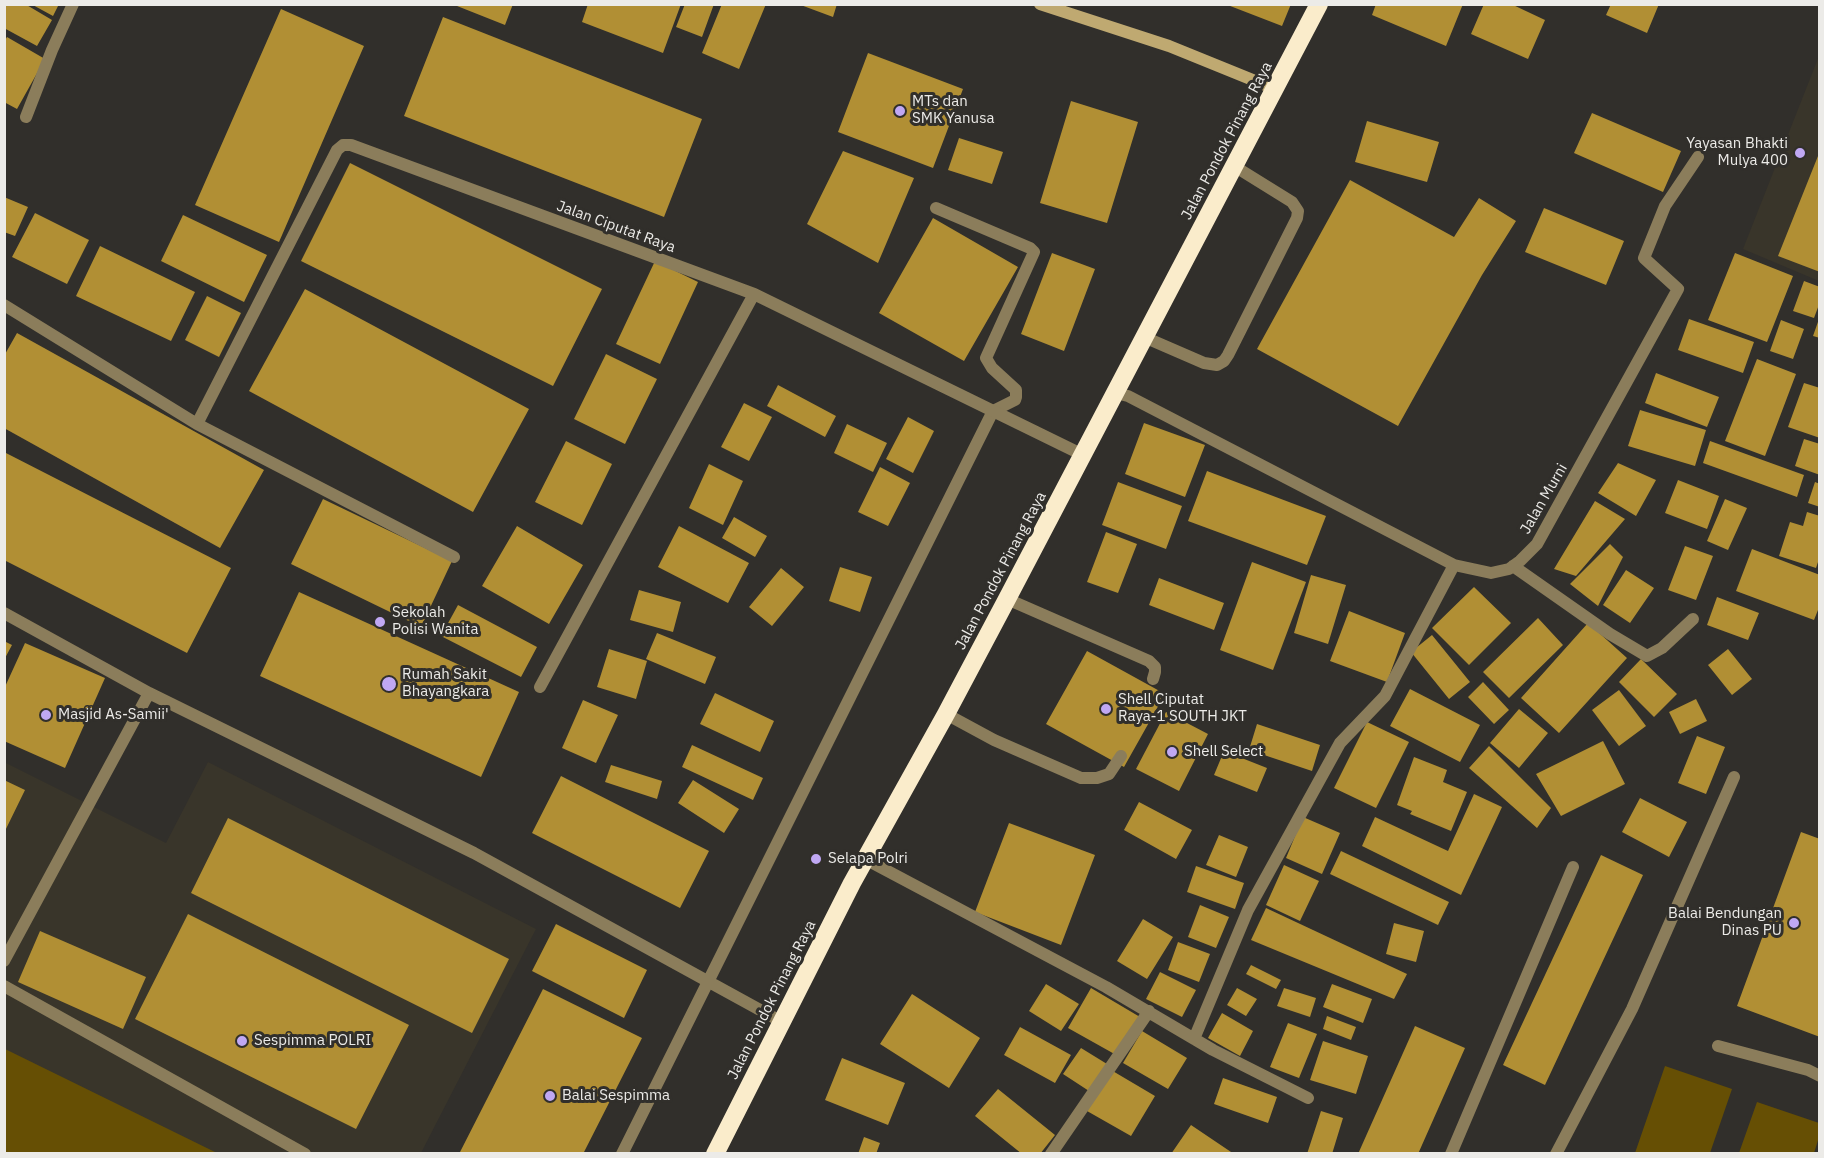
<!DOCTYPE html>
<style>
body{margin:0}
#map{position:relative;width:1824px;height:1158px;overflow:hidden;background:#312f2b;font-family:"IBM Plex Sans",sans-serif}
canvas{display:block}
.frame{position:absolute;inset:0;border:6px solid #ecebe8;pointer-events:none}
</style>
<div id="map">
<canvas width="1824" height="1158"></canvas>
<div class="frame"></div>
</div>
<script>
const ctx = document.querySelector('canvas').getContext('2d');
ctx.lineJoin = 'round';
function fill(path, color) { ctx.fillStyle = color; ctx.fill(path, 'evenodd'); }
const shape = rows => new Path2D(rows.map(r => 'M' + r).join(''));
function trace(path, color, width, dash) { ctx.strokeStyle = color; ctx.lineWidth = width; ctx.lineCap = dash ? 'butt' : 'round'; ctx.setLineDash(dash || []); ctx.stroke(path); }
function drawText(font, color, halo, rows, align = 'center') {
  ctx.font = font + ' "IBM Plex Sans",sans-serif'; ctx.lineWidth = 6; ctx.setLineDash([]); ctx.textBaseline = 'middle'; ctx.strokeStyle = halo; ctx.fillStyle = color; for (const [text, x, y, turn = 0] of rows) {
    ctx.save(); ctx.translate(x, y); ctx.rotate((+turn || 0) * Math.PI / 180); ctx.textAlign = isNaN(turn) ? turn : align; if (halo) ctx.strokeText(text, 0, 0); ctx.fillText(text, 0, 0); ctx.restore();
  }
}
const built = shape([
 [1819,56,1819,281,1743,249],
 [4,762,166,843,208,762,536,929,421,1153,5,1153]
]);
const green = shape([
 [5,1049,217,1153,5,1153],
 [1665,1066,1732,1089,1710,1153,1635,1153],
 [1757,1102,1819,1123,1819,1137,1814,1153,1739,1153]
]);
const building = shape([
 [4,4,25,4,52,20,37,46,4,28],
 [31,4,59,4,53,16],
 [452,4,513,4,505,25],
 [588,4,681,4,663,53,582,22],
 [685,4,714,4,702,37,676,27],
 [722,4,766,4,739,69,702,53],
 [798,4,837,4,833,17],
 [1225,4,1291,4,1282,26],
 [1376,4,1463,4,1446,46,1372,15],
 [1484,4,1511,4,1545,20,1528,59,1471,34],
 [1611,4,1659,4,1647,33,1606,15],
 [281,9,364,46,279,242,195,205],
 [443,17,702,119,664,217,404,116],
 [7,37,45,59,17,109,4,102,4,42],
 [868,53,963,89,933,168,838,132],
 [1071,101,1138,122,1107,223,1040,203],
 [1592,113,1681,151,1663,192,1574,153],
 [1367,121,1439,142,1427,182,1355,162],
 [959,138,1003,152,992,184,948,170],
 [843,151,914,178,878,263,807,224],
 [1820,151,1820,272,1778,256],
 [350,163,602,289,553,386,301,261],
 [1350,180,1454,237,1479,198,1516,221,1482,275,1398,426,1257,349],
 [4,197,28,207,15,236,4,232],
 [1544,208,1624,241,1606,285,1525,252],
 [35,213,89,240,67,284,12,257],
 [183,215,267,255,244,302,161,261],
 [933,218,1018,267,964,361,879,313],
 [100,246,195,292,171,341,76,296],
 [1052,253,1095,269,1064,351,1021,334],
 [1735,253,1793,276,1767,342,1708,320],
 [655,261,698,282,660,364,616,344],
 [1804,281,1820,287,1820,302,1814,318,1793,311],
 [305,289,529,409,473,512,249,391],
 [207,296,241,313,219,357,185,340],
 [1689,319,1754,342,1743,373,1678,350],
 [1819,319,1820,319,1820,338,1813,336],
 [1781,320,1804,329,1793,359,1770,351],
 [17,333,264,470,220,548,4,428,4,356],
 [606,354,657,379,625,444,574,419],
 [1757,359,1796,374,1765,456,1725,441],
 [1656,373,1719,397,1707,427,1645,403],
 [1804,383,1820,388,1820,438,1788,427],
 [778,385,836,416,825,437,767,406],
 [744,403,772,417,749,461,721,447],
 [1640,410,1706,430,1695,466,1628,446],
 [908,417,934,431,913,473,886,459],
 [1144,423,1205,445,1185,497,1125,474],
 [847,424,887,443,873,472,834,453],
 [1804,439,1820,444,1820,475,1795,466],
 [566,441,612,464,582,525,535,502],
 [1710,441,1804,475,1797,497,1703,463],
 [4,452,231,568,187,653,4,560],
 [1618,463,1656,480,1636,516,1598,493],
 [709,464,743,481,723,525,689,508],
 [880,467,910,483,888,526,858,512],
 [1207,471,1326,516,1307,565,1188,521],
 [1678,480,1719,496,1707,529,1665,513],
 [1118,482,1182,506,1166,549,1102,525],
 [1815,482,1820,484,1820,507,1808,503],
 [323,499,452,561,421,627,291,564],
 [1725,499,1747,508,1728,550,1707,541],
 [1595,501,1625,519,1576,576,1554,569],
 [1807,512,1820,516,1820,556,1816,568,1779,556,1790,522,1803,526],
 [734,517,767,536,755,557,722,538],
 [517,526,583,565,549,624,482,586],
 [679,526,749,563,728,603,658,567],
 [1106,532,1137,544,1118,593,1087,582],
 [1610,544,1623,557,1598,606,1570,584],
 [1685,546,1713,556,1696,600,1668,590],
 [1752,549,1820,575,1820,605,1814,620,1736,591],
 [1252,562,1306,582,1273,670,1220,650],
 [840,567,872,577,860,612,829,601],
 [781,568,804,587,772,626,749,607],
 [1626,570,1654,588,1630,623,1603,605],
 [1311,575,1346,585,1328,644,1294,633],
 [1159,578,1224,603,1214,630,1149,605],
 [1474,587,1511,623,1469,665,1432,628],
 [639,590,681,602,673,632,630,620],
 [299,592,519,692,481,777,260,676],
 [1717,597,1759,613,1748,640,1707,625],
 [458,605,537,647,521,677,441,636],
 [1349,611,1405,633,1387,682,1330,661],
 [1538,618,1563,645,1509,698,1483,672],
 [1588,623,1627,658,1559,733,1521,698],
 [657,633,716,657,705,684,646,659],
 [1432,635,1470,682,1449,699,1411,652],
 [4,641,12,645,4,660],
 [25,643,105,678,65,768,4,741,4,689],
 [609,649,647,661,636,699,597,687],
 [1728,649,1752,679,1732,695,1708,665],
 [1087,651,1165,694,1124,767,1046,724],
 [1641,659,1677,694,1654,717,1619,682],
 [1483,682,1509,710,1494,724,1468,697],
 [1410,689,1480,725,1460,762,1390,726],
 [1619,690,1646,726,1619,746,1592,710],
 [715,693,774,721,760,752,700,724],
 [1696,699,1707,721,1680,734,1669,712],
 [583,700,618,715,596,763,562,748],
 [1519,709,1548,733,1519,768,1490,743],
 [1166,712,1208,734,1179,791,1136,769],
 [1367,722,1409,742,1376,808,1334,788],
 [1257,724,1320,745,1312,771,1249,750],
 [1697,736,1725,747,1706,794,1678,783],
 [1603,741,1625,784,1561,816,1536,774],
 [692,745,763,778,753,800,682,767],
 [1489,746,1551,808,1537,828,1469,768],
 [1224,751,1267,768,1257,792,1214,775],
 [1414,757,1447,770,1443,782,1467,792,1451,831,1410,814,1412,811,1397,805],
 [611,765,662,781,657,799,605,782],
 [561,776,709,851,680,908,532,833],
 [4,780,25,790,4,833],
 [693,780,739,809,724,833,678,803],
 [1474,794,1502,807,1461,895,1362,846,1375,817,1448,851],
 [1640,798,1687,822,1669,857,1622,832],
 [1139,802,1192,830,1176,859,1124,830],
 [1303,817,1340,833,1322,874,1286,858],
 [228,818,509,959,472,1033,191,893],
 [1009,823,1095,855,1061,945,975,912],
 [1801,832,1820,839,1820,1037,1737,1006],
 [1219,835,1248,847,1236,877,1206,865],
 [1341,851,1449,902,1438,925,1330,874],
 [1601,855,1643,875,1545,1085,1503,1065],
 [1284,865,1319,881,1300,921,1266,905],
 [1196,866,1244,883,1235,909,1187,892],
 [1200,905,1229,917,1216,948,1188,937],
 [1266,908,1407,974,1394,999,1251,940],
 [188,914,409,1025,356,1129,135,1019],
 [1143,919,1173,937,1147,979,1117,961],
 [1394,923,1424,931,1416,962,1386,954],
 [556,924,647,970,624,1018,532,971],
 [40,931,146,977,123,1029,18,982],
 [1178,942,1210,954,1199,982,1168,970],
 [1251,965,1281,980,1276,989,1246,974],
 [1160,972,1196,990,1182,1017,1146,999],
 [1046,984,1079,1004,1061,1031,1029,1011],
 [1332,984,1372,999,1363,1023,1323,1007],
 [1091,988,1140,1017,1118,1056,1068,1028],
 [1237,988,1257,999,1246,1016,1227,1005],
 [1284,988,1316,998,1310,1017,1277,1006],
 [543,989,642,1038,583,1154,459,1154],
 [912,994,980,1038,949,1088,880,1044],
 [1222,1013,1253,1031,1240,1056,1208,1038],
 [1327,1016,1356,1027,1351,1040,1323,1029],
 [1288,1023,1317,1034,1299,1078,1270,1067],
 [1415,1026,1465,1048,1418,1154,1358,1154],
 [1020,1027,1071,1055,1055,1083,1004,1055],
 [1142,1031,1187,1058,1168,1089,1123,1063],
 [1323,1041,1368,1056,1356,1094,1310,1080],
 [1081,1048,1107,1064,1089,1091,1063,1074],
 [842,1058,905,1083,888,1125,825,1100],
 [1111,1070,1155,1096,1131,1136,1087,1111],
 [1223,1078,1277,1097,1268,1123,1214,1104],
 [998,1089,1055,1135,1040,1154,1022,1154,975,1116],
 [1321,1111,1343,1118,1332,1154,1307,1154],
 [1191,1125,1234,1154,1171,1154],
 [864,1137,880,1143,876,1154,858,1154]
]);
const lane = shape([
 [1144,337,1204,363,1217,365,1224,361,1228,355,1297,218,1298,211,1292,202,1234,166],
 [1007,599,1149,661,1155,667,1155,672,1153,679],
 [4,613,149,693,474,853,782,1022],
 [946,714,994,740,1081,778,1097,778,1109,774,1121,756],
 [4,961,149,693],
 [4,986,305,1154],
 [622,1154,993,411,1015,400,1016,397,1016,390,992,368,986,358,1034,252,1030,248,936,208]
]);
const street = shape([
 [26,117,52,50,73,4],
 [4,305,197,424,454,557],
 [1115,393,1128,396,1454,565,1491,573,1509,569,1520,561,1537,544,1678,289,1644,258,1665,206,1698,157],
 [197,424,337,150,343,145,351,145,754,294,1083,455],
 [1513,566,1610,634,1647,656,1662,648,1693,619],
 [540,687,754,294],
 [865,859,1106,987,1213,1050,1308,1098],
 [1194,1039,1248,910,1340,743,1385,696,1454,565],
 [1718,1046,1808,1070,1820,1076],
 [1051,1154,1149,1011],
 [1451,1154,1573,867],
 [1556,1154,1632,1009,1734,777]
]);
const secondary = shape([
 [1040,4,1169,46,1275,89]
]);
const highway = shape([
 [715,1154,852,883,946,714,1007,599,1319,4]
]);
const markers = [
 [900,111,6,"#c0a8f3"],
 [1800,153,6,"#c0a8f3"],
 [380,622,6,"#c0a8f3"],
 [389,684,8,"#c0a8f3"],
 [1106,709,6,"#c0a8f3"],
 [46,715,6,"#c0a8f3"],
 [1172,752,6,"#c0a8f3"],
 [816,859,6,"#c0a8f3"],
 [1794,923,6,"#c0a8f3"],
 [242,1041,6,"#c0a8f3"],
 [550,1096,6,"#c0a8f3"]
];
const poiNames = [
 ["MTs dan",912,102],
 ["SMK Yanusa",912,119],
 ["Yayasan Bhakti",1788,144,"right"],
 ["Mulya 400",1788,161,"right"],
 ["Sekolah",392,613],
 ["Polisi Wanita",392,630],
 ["Rumah Sakit",402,675],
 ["Bhayangkara",402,692],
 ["Shell Ciputat",1118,700],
 ["Raya-1 SOUTH JKT",1118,717],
 ["Masjid As-Samii'",58,715],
 ["Shell Select",1184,752],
 ["Selapa Polri",828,859],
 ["Balai Bendungan",1782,914,"right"],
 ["Dinas PU",1782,931,"right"],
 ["Sespimma POLRI",254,1041],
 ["Balai Sespimma",562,1096]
];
const streetNames = [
 ["Jalan Pondok Pinang Raya",1227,141,-62],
 ["Jalan Ciputat Raya",616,227,20],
 ["Jalan Murni",1544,499,-60],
 ["Jalan Pondok Pinang Raya",1001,571,-62],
 ["Jalan Pondok Pinang Raya",772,1000,-63]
];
fill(built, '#39352a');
fill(green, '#664f04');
fill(building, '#b18f34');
trace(lane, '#8b7d5b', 12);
trace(street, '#8b7d5b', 12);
trace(secondary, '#bfa971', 12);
trace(highway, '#faeccb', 18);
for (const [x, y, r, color] of markers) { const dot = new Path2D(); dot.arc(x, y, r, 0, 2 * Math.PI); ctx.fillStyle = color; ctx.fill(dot); trace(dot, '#312f2b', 2); }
drawText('15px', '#ecebe8', '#312f2b', poiNames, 'left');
drawText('15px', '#ecebe8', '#312f2b', streetNames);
</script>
